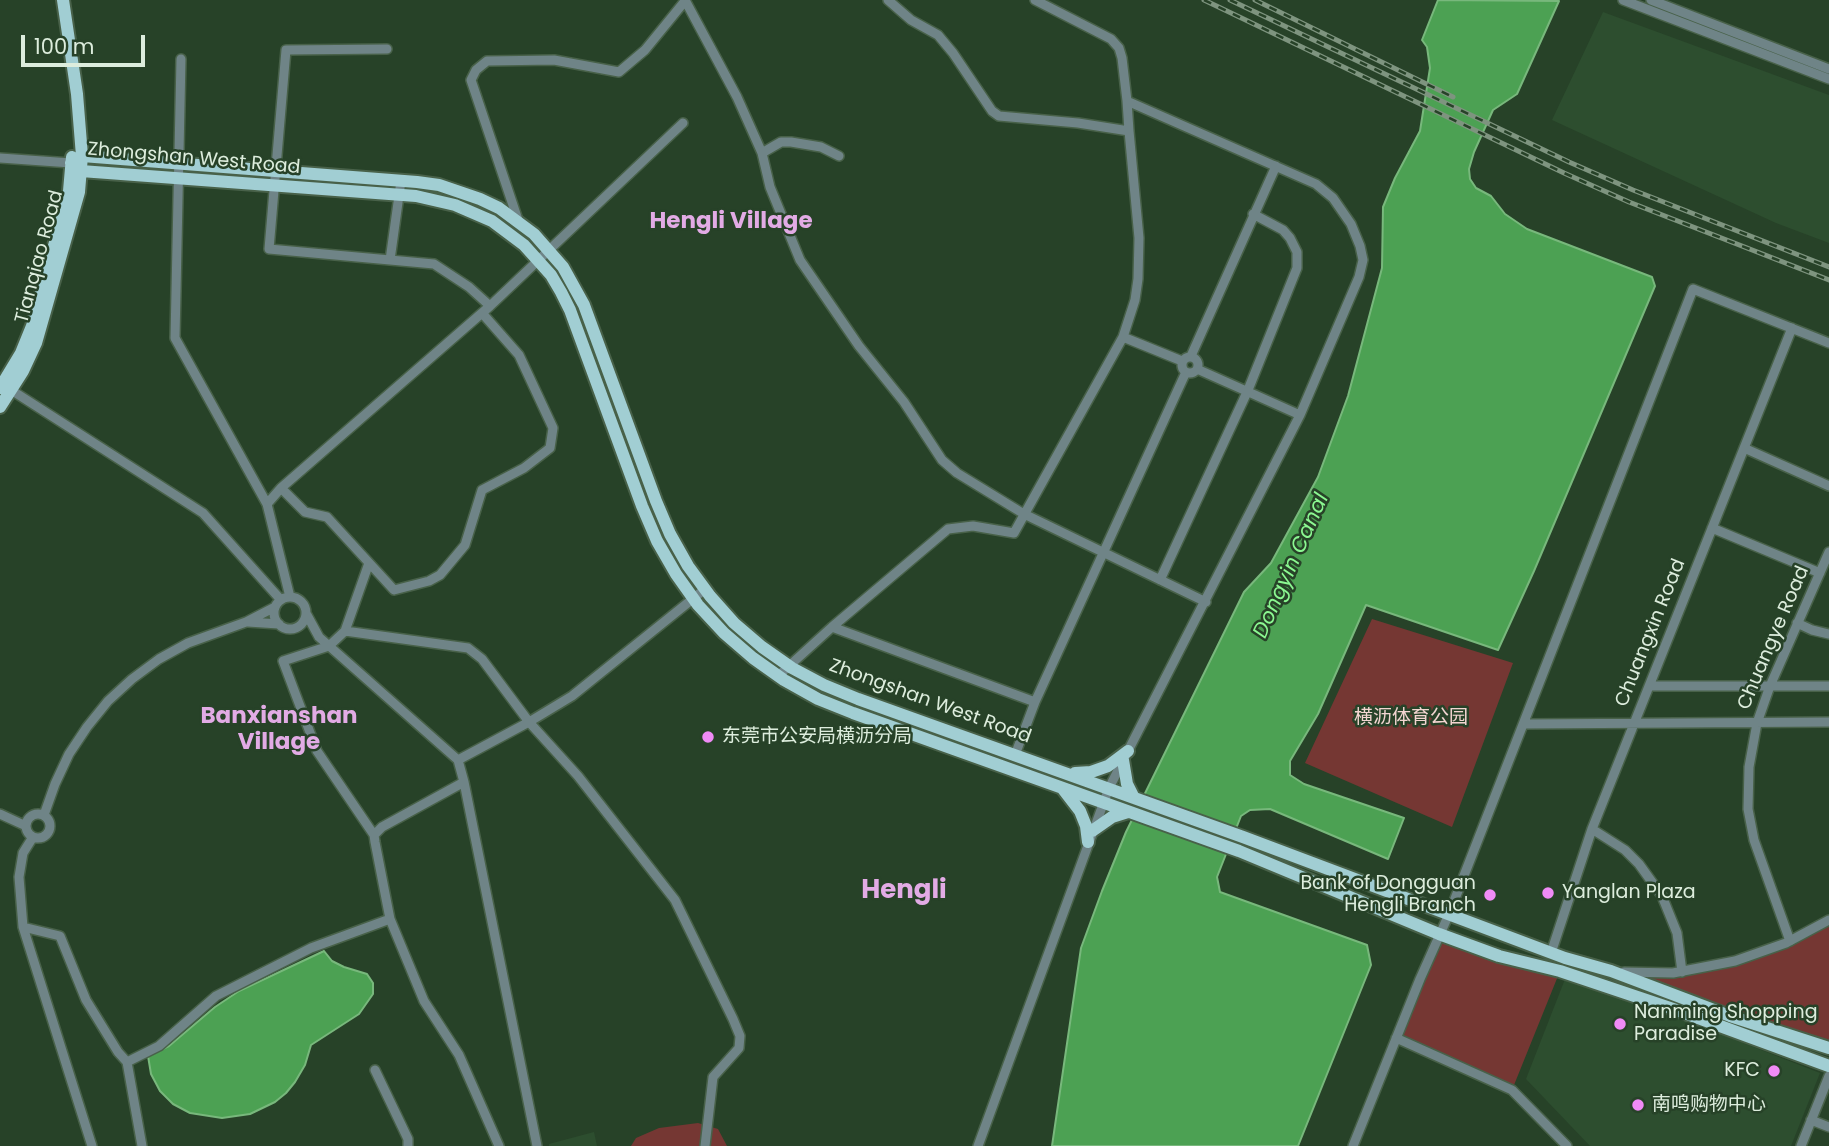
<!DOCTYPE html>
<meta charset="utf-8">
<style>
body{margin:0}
#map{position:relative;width:1829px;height:1146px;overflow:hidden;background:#274228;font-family:Poppins,sans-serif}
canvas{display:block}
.scale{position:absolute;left:21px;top:35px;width:124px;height:32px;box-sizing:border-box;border:4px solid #ddeddd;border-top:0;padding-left:9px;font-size:21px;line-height:24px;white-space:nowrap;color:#ddeddd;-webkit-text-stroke:5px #274228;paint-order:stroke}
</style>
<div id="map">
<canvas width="1829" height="1146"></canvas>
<div class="scale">100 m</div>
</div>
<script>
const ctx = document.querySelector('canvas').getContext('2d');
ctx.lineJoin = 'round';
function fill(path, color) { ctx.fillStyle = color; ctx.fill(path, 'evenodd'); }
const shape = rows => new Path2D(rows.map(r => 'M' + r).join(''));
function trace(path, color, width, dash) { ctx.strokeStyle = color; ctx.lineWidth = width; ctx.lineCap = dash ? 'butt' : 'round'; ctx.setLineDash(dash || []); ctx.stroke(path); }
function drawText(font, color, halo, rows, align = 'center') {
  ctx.font = font + ' Poppins,"Noto Sans SC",sans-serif'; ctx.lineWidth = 5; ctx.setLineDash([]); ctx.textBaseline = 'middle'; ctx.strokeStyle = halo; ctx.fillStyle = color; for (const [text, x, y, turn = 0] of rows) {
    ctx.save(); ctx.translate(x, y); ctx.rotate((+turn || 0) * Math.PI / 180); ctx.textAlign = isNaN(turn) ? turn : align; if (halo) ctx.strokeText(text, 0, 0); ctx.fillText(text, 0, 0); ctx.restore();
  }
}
const built = shape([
 [1603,12,1829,95,1829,243,1776,223,1552,120],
 [1567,974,1820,1073,1791,1146,1590,1146,1526,1079],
 [594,1132,597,1146,549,1146,549,1144]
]);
const green = shape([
 [1372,619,1513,663,1452,827,1305,763],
 [1829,920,1829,1048,1611,971,1648,974,1744,958],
 [1439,934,1560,971,1512,1090,1396,1038],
 [698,1123,718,1129,727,1146,631,1146,636,1138,659,1128]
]);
const water = shape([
 [1438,0,1559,1,1517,94,1493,110,1474,152,1469,169,1470,179,1476,188,1491,196,1505,214,1527,229,1652,277,1655,286,1534,571,1498,650,1366,605,1318,714,1290,761,1290,775,1304,784,1404,818,1388,859,1270,809,1250,810,1241,816,1217,877,1220,892,1367,945,1371,965,1298,1146,1052,1146,1081,948,1102,891,1126,832,1244,592,1271,563,1318,477,1348,396,1382,268,1383,207,1395,178,1420,131,1430,68,1427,47,1422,40,1438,0],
 [324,951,332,961,344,967,367,974,373,983,373,994,359,1014,311,1045,305,1065,295,1082,286,1093,275,1102,250,1114,222,1118,190,1113,173,1104,160,1091,151,1074,148,1056,169,1046,215,1007,239,991,324,951]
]);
const minor = shape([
 [685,0,737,97,762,153,770,187,800,260,859,346,904,402,942,460,957,473,1024,514,1206,602],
 [888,0,911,20,938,35,953,53,992,111,999,116,1078,123,1129,131,1127,101],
 [1623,0,1829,79],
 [1651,0,1829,69],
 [387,49,286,50,269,249,434,264,469,287,490,306],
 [181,59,175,338,267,504,290,597],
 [762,153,781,142,791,142,821,147,839,156],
 [0,158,71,163],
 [518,220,471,80,476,70,487,61,554,60,619,72,645,50,685,1],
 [390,260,401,181],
 [1123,337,1182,361],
 [1191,356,1276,166],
 '1182 365a8 8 0 1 1 16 0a8 8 0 1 1-16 0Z',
 [1197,369,1300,415],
 [8,388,203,513,281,600],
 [1744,448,1829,486],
 [281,488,305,512,327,517,394,590,429,581,440,575,465,545,482,490,524,468,550,448,553,428,519,355,482,313],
 [267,504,281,488,490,306,683,123],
 [1712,528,1820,573],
 [1160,580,1248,390,1297,268,1297,252,1290,238,1283,230,1253,214],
 '274 613a16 16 0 1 1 32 0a16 16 0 1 1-32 0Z',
 [307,615,319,637,458,760,464,782,537,1146],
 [248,622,279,624],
 [1797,623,1812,630,1829,634],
 [832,627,1035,702],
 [345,631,369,563],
 [778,676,832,627,948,529,973,526,1014,533,1123,337,1135,300,1138,279,1139,238,1129,131],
 [1649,686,1829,686],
 [1524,724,1829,722],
 [1015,755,1035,702,1186,372],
 [458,760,529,722,572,696,705,589],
 [464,782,382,827,374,835,375,842,390,919,424,1001,459,1055,499,1146],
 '26 826a12 12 0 1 1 24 0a12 12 0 1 1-24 0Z',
 [0,814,26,826],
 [44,815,55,784,69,754,87,727,108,701,132,679,159,659,188,643,246,622,275,607],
 [1592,829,1625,850,1639,864,1662,896,1677,933,1682,972],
 [374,835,317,751,283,661,329,646,345,631,468,648,482,659,529,722,578,776,675,900,733,1019,740,1036,739,1048,713,1077,705,1146],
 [33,837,23,853,19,877,23,927,92,1146],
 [23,927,60,936,86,1000,118,1052,127,1062,142,1146],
 [1790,941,1754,840,1748,809,1749,767,1757,723,1770,686,1829,552],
 [1551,953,1592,829,1792,328],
 [1624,972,1673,973,1735,961,1786,943,1829,920],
 [1396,1038,1512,1090,1567,1146],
 [127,1062,159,1046,216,996,311,948,390,919],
 [375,1070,408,1139,408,1146],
 [1811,1120,1829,1127],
 [978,1146,1109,788,1300,415,1359,277,1363,260,1360,246,1351,224,1333,198,1316,184,1127,101,1122,58,1119,48,1111,39,1035,0],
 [1353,1146,1420,979,1449,914,1693,289,1829,343],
 [1801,1146,1829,1076]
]);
const major = shape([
 [71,163,81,171,416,196,455,205,492,221,524,245,551,275,561,292,570,310,642,506,657,541,676,574,698,605,724,633,753,658,784,680,818,699,853,713,1239,851,1439,934,1499,956,1560,971,1682,1012,1829,1066],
 [71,163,82,156,417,182,439,185,480,199,499,208,534,234,563,267,584,305,656,501,670,534,688,566,710,596,734,623,762,647,792,668,824,685,858,699,1243,837,1565,958,1611,971,1730,1016,1829,1048],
 [0,388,21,353,32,326,69,191,72,157],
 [0,407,23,371,36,343,79,192,82,156,77,94,63,0],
 [1123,760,1127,784,1134,798],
 [1075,773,1091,772,1108,766,1128,751],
 [1063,789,1080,811,1086,826,1088,842],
 [1092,831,1112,817,1128,812]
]);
const rail = shape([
 [1204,0,1564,173,1629,202,1829,280],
 [1230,0,1569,162,1633,190,1829,267],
 [1255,0,1453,97]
]);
const markers = [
 [708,737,7,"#f08bf6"],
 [1548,893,7,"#f08bf6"],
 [1490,895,7,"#f08bf6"],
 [1620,1024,7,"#f08bf6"],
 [1774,1071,7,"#f08bf6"],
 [1638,1105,7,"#f08bf6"]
];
const streetNames = [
 ["Zhongshan West Road",194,159,5],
 ["Tianqiao Road",40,257,-75],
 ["Chuangxin Road",1651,633,-68],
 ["Chuangye Road",1774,638,-67],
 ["Zhongshan West Road",930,702,20]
];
const parkNames = [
 ["横沥体育公园",1411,718]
];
const poiNames = [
 ["东莞市公安局横沥分局",722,737],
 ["Bank of Dongguan",1476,884,"right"],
 ["Hengli Branch",1476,906,"right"],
 ["Yanglan Plaza",1562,893],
 ["Nanming Shopping",1634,1013],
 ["Paradise",1634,1035],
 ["KFC",1760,1071,"right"],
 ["南鸣购物中心",1652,1105]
];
const waterNames = [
 ["Dongyin Canal",1292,566,-66]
];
const quarterNames = [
 ["Hengli Village",731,222],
 ["Banxianshan",279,717],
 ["Village",279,743]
];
const districtNames = [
 ["Hengli",904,891]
];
fill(built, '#2d4e2f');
fill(green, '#753733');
fill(water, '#4ca153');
trace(water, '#78b87c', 2);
trace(minor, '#486149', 12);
trace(major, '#486149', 16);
trace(minor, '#6f8487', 9);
trace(major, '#a1ced3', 12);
trace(rail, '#7e947f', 5);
trace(rail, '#274228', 2.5, [8]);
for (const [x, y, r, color] of markers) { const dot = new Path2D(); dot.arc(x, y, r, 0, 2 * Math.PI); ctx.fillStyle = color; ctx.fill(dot); trace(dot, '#274228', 2.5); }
drawText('19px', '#ddeddd', '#274228', streetNames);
drawText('19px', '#f3d5d1', '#274228', parkNames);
drawText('19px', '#ddeddd', '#274228', poiNames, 'left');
drawText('italic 21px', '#8bf891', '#274228', waterNames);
drawText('bold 23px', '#e2abe5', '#274228', quarterNames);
drawText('bold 26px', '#e2abe5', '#274228', districtNames);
</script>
